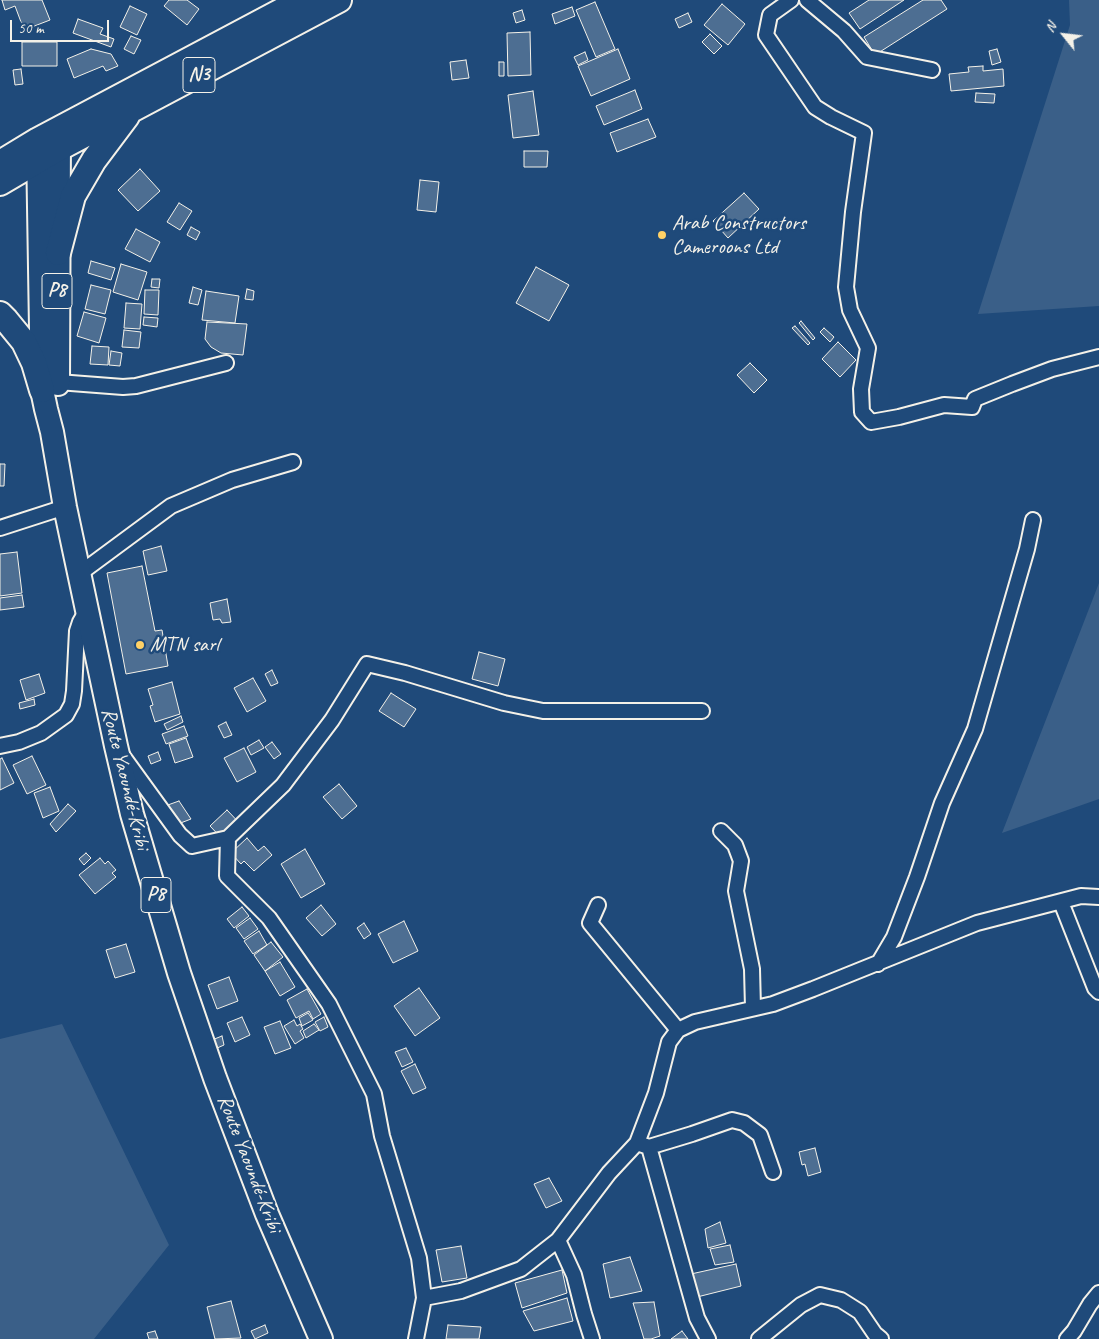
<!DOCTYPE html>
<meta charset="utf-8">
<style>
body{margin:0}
#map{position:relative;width:1099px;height:1339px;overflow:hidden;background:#1f4a7a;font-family:Caveat,sans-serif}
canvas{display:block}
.north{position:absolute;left:1039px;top:10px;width:50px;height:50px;-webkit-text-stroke:4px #1f4a7a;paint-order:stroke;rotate:299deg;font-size:14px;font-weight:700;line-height:20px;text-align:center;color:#f4f1e8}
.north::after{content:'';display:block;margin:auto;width:18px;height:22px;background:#f4f1e8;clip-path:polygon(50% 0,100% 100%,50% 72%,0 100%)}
.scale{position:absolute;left:10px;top:20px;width:99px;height:22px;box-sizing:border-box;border:2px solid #f4f1e8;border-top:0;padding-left:6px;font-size:15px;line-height:18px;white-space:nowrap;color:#f4f1e8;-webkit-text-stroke:4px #1f4a7a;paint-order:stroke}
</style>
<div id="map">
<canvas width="1099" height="1339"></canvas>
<div class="north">N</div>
<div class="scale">50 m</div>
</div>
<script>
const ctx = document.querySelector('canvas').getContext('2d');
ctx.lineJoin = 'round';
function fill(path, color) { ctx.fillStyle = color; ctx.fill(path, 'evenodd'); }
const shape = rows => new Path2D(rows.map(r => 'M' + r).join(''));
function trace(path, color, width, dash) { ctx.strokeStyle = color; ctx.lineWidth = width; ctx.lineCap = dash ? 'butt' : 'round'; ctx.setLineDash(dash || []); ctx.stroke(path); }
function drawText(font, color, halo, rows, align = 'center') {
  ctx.font = font + ' Caveat,sans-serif'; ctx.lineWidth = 5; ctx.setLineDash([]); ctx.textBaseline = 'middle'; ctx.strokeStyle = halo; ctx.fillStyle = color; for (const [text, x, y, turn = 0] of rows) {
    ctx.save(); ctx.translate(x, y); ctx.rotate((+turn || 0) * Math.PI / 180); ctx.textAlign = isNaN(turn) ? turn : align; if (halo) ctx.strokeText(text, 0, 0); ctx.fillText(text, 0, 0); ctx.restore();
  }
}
const green = shape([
 [1069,0,1099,0,1099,306,978,314,1070,25],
 [1099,583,1099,799,1002,833],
 [62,1024,169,1245,94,1339,0,1339,0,1039]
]);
const building = shape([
 [2,0,42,0,50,20,24,30,15,6,5,10,2,0],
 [169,0,187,0,199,9,187,25,164,6,169,0],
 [869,0,904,0,860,29,849,13,869,0],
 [923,0,941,0,947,9,875,55,864,37,923,0],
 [595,2,615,49,596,57,576,10,595,2],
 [722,4,745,24,728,45,704,25,722,4],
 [130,6,147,14,137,35,120,27,130,6],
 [572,7,575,16,555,24,552,14,572,7],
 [522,10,525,20,516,23,513,13,522,10],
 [688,13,692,22,679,28,675,19,688,13],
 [78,19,103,28,100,34,114,39,111,47,73,33,78,19],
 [530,32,531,75,508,76,507,33,530,32],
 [710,34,722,46,714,54,702,42,710,34],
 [131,36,141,40,134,54,124,49,131,36],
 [22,42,57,42,57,66,22,66,22,42],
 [91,49,111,54,118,66,106,71,103,66,74,78,67,59,91,49],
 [618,49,630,79,591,96,578,66,618,49],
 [997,49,1001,62,992,65,989,51,997,49],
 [585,52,588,60,578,65,574,57,585,52],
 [466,60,469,78,452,80,450,62,466,60],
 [499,62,504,62,504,76,499,76,499,62],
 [983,66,983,71,1003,69,1004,86,951,91,949,74,969,72,968,67,983,66],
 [21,69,23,84,15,85,13,70,21,69],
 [635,90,642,109,604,125,596,106,635,90],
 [533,91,539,135,513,138,508,95,533,91],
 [976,93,995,94,994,103,975,102,976,93],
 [648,119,656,137,617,152,610,133,648,119],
 [524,151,548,151,547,167,524,167,524,151],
 [140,169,160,191,138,211,118,190,140,169],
 [420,180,439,182,436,212,417,210,420,180],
 [744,193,759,209,728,238,713,221,744,193],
 [179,203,192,211,180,230,167,222,179,203],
 [191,227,200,232,196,240,187,235,191,227],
 [136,229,160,242,150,262,125,249,136,229],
 [91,261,115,268,111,280,88,273,91,261],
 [121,264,147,272,138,300,113,292,121,264],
 [536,267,569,285,549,321,516,303,536,267],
 [152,279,160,279,159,288,151,287,152,279],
 [91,285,111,290,105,314,85,309,91,285],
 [193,287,202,290,198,305,189,303,193,287],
 [247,289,254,291,253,300,245,299,247,289],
 [145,290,159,290,158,315,144,314,145,290],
 [206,291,239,296,235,323,202,320,206,291],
 [126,303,142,304,140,329,124,328,126,303],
 [84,312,106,318,99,343,77,336,84,312],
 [144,317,158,318,157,327,143,325,144,317],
 [801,321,815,338,813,340,799,323,801,321],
 [207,322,247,324,243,355,221,353,211,347,205,339,207,322],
 [795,326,810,343,808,345,792,328,795,326],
 [824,328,834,337,830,342,820,332,824,328],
 [124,330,141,332,139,348,122,347,124,330],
 [838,342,856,360,840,377,822,359,838,342],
 [92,346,109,347,108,365,90,364,92,346],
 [111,351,122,353,120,366,109,365,111,351],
 [750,363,767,380,754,393,737,375,750,363],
 [0,464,5,464,4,486,0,486,0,464],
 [161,546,167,571,148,575,143,551,161,546],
 [17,552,22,593,0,596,0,554,17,552],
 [142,566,155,631,162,630,168,666,126,674,107,573,142,566],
 [22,595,24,607,0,610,0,598,22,595],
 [227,599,231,622,222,623,220,619,213,620,210,603,227,599],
 [479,652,505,659,498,686,472,679,479,652],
 [272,670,278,683,271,686,265,674,272,670],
 [39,674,45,693,26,700,20,680,39,674],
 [253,678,266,701,247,712,234,688,253,678],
 [172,682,180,714,155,722,150,706,153,705,148,689,172,682],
 [391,693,416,709,404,727,379,711,391,693],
 [34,699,35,705,20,709,19,703,34,699],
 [181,716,183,722,167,730,164,724,181,716],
 [226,722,232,735,224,738,218,726,226,722],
 [184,726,188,736,166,744,162,734,184,726],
 [186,738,193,757,175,763,169,744,186,738],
 [259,740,264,748,251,755,247,747,259,740],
 [272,742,281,754,274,759,265,747,272,742],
 [244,748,256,772,237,782,224,758,244,748],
 [158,752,161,760,151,764,148,756,158,752],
 [32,756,46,785,27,794,13,765,32,756],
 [2,758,14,783,0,790,0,759,2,758],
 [339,784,357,806,342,819,323,797,339,784],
 [50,787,59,811,43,818,34,793,50,787],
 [179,801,191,819,178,824,165,806,179,801],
 [68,804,76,811,56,832,50,824,68,804],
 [227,810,245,829,228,845,210,826,227,810],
 [247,838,258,851,264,846,272,855,254,871,244,861,241,864,231,853,247,838],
 [305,849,325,884,301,898,281,864,305,849],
 [86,853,91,858,84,865,79,859,86,853],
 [100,858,105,864,108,861,116,870,112,873,116,877,95,894,79,875,100,858],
 [321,905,336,924,322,936,306,918,321,905],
 [242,907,249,916,234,928,227,919,242,907],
 [250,918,258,929,244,939,236,928,250,918],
 [404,921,418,951,393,963,378,934,404,921],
 [364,923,371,934,364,939,357,928,364,923],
 [259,931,267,945,253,954,244,941,259,931],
 [271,942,283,957,265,971,254,955,271,942],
 [126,944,135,972,115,978,106,950,126,944],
 [280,962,295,987,280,996,265,971,280,962],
 [229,977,238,1001,217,1009,208,985,229,977],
 [419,988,440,1018,415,1036,394,1006,419,988],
 [307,989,321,1014,313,1019,309,1011,296,1018,287,1000,307,989],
 [308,1013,313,1020,302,1026,299,1018,308,1013],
 [242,1017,250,1035,235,1042,227,1023,242,1017],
 [324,1017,328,1027,320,1031,315,1022,324,1017],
 [294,1020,297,1026,300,1024,303,1029,300,1031,304,1038,295,1044,284,1026,294,1020],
 [280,1021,291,1048,275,1054,264,1027,280,1021],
 [314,1024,319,1030,306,1038,303,1031,314,1024],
 [222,1036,224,1045,215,1049,212,1040,222,1036],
 [406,1048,413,1062,402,1067,395,1052,406,1048],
 [415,1064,426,1088,413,1094,401,1071,415,1064],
 [815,1148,821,1172,808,1176,805,1164,802,1165,799,1152,815,1148],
 [549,1178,562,1201,546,1208,534,1184,549,1178],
 [720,1222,726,1243,708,1248,705,1229,720,1222],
 [730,1245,734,1262,715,1265,710,1249,730,1245],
 [461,1246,467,1278,442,1282,436,1250,461,1246],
 [630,1257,642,1291,610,1298,603,1264,630,1257],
 [736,1264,741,1286,697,1297,691,1274,736,1264],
 [562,1270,567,1293,522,1308,515,1283,562,1270],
 [567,1298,573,1321,534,1331,523,1311,567,1298],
 [231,1301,241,1338,215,1339,207,1307,231,1301],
 [654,1302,660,1336,651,1339,644,1339,633,1303,654,1302],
 [265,1325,268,1333,255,1339,251,1331,265,1325],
 [448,1325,481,1327,479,1339,446,1339,448,1325],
 [155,1331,158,1339,149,1339,147,1333,155,1331],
 [682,1331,688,1339,671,1339,682,1331]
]);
const minor = shape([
 [791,0,770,15,766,35,815,107,831,117,864,133,853,212,846,287,850,310,868,348,861,389,862,412,871,422,899,417,944,405,972,407,975,399,1012,384,1052,369,1099,357],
 [807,0,844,31,867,57,932,70],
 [58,382,123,387,136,386,226,363],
 [0,528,65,507],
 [79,574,171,506,232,480,293,462],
 [0,746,19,742,41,733,66,715,72,704,74,691,77,631,80,622,87,610],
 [122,755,180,835,192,846,228,838,283,785,332,720,367,664,405,673,504,703,543,711,702,711],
 [721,831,735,845,741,861,736,891,752,969,753,1008],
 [228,838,227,876,269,918,329,1004,374,1094,382,1136,419,1258,424,1298,416,1339],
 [1061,902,1095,988,1099,992],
 [598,905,590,923,678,1030],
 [878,964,894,937,917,877,942,803,975,729,1027,549,1033,520],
 [637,1143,649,1147,697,1318,708,1339],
 [649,1147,692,1134,732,1120,744,1123,760,1135,773,1172],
 [558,1240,574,1275,584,1314,592,1339],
 [424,1298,461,1291,521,1269,558,1240,609,1173,637,1143,656,1093,669,1042,678,1030,695,1022,773,1004,813,989,977,923,1081,896,1099,897],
 [759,1339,801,1305,820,1295,841,1300,860,1312,875,1334,881,1339],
 [1067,1339,1074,1331,1090,1304,1099,1293]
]);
const primary = shape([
 [38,146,42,390,46,409,52,432,65,507,116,746,132,814,179,973,215,1078,267,1214,321,1339],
 [58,384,59,133]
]);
const trunk = shape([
 [0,163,38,140,302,0],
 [0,183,58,149,339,0],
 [58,253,73,196,94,160,127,116],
 [0,314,6,320,24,342,34,363,42,390]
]);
const markers = [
 [662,235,5,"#ffd166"],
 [140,645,5,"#ffd166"]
];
const shields = [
 [199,75,32],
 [57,291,30],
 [156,895,30]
];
const shieldNames = [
 ["N3",199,75],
 ["P8",57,291],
 ["P8",156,895]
];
const poiNames = [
 ["Arab Constructors",672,223],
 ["Cameroons Ltd",672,247],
 ["MTN sarl",150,645]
];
const streetNames = [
 ["Route Yaoundé-Kribi",125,779,76],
 ["Route Yaoundé-Kribi",249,1164,69]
];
fill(green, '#3a5f88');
fill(building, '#4d6e92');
trace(building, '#f4f1e8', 1);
trace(minor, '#f4f1e8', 18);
trace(primary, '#f4f1e8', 26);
trace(trunk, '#f4f1e8', 28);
trace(minor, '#1f4a7a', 14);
trace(primary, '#1f4a7a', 22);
trace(trunk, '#1f4a7a', 24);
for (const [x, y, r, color] of markers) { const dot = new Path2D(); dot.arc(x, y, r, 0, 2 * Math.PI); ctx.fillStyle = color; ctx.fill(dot); trace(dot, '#1f4a7a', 2); }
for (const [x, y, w] of shields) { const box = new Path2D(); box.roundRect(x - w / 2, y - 17.5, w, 35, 4); ctx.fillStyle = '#1f4a7a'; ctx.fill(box); trace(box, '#f4f1e8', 1); }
drawText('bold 20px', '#f4f1e8', null, shieldNames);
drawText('21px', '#f4f1e8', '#1f4a7a', poiNames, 'left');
drawText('21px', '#f4f1e8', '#1f4a7a', streetNames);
</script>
